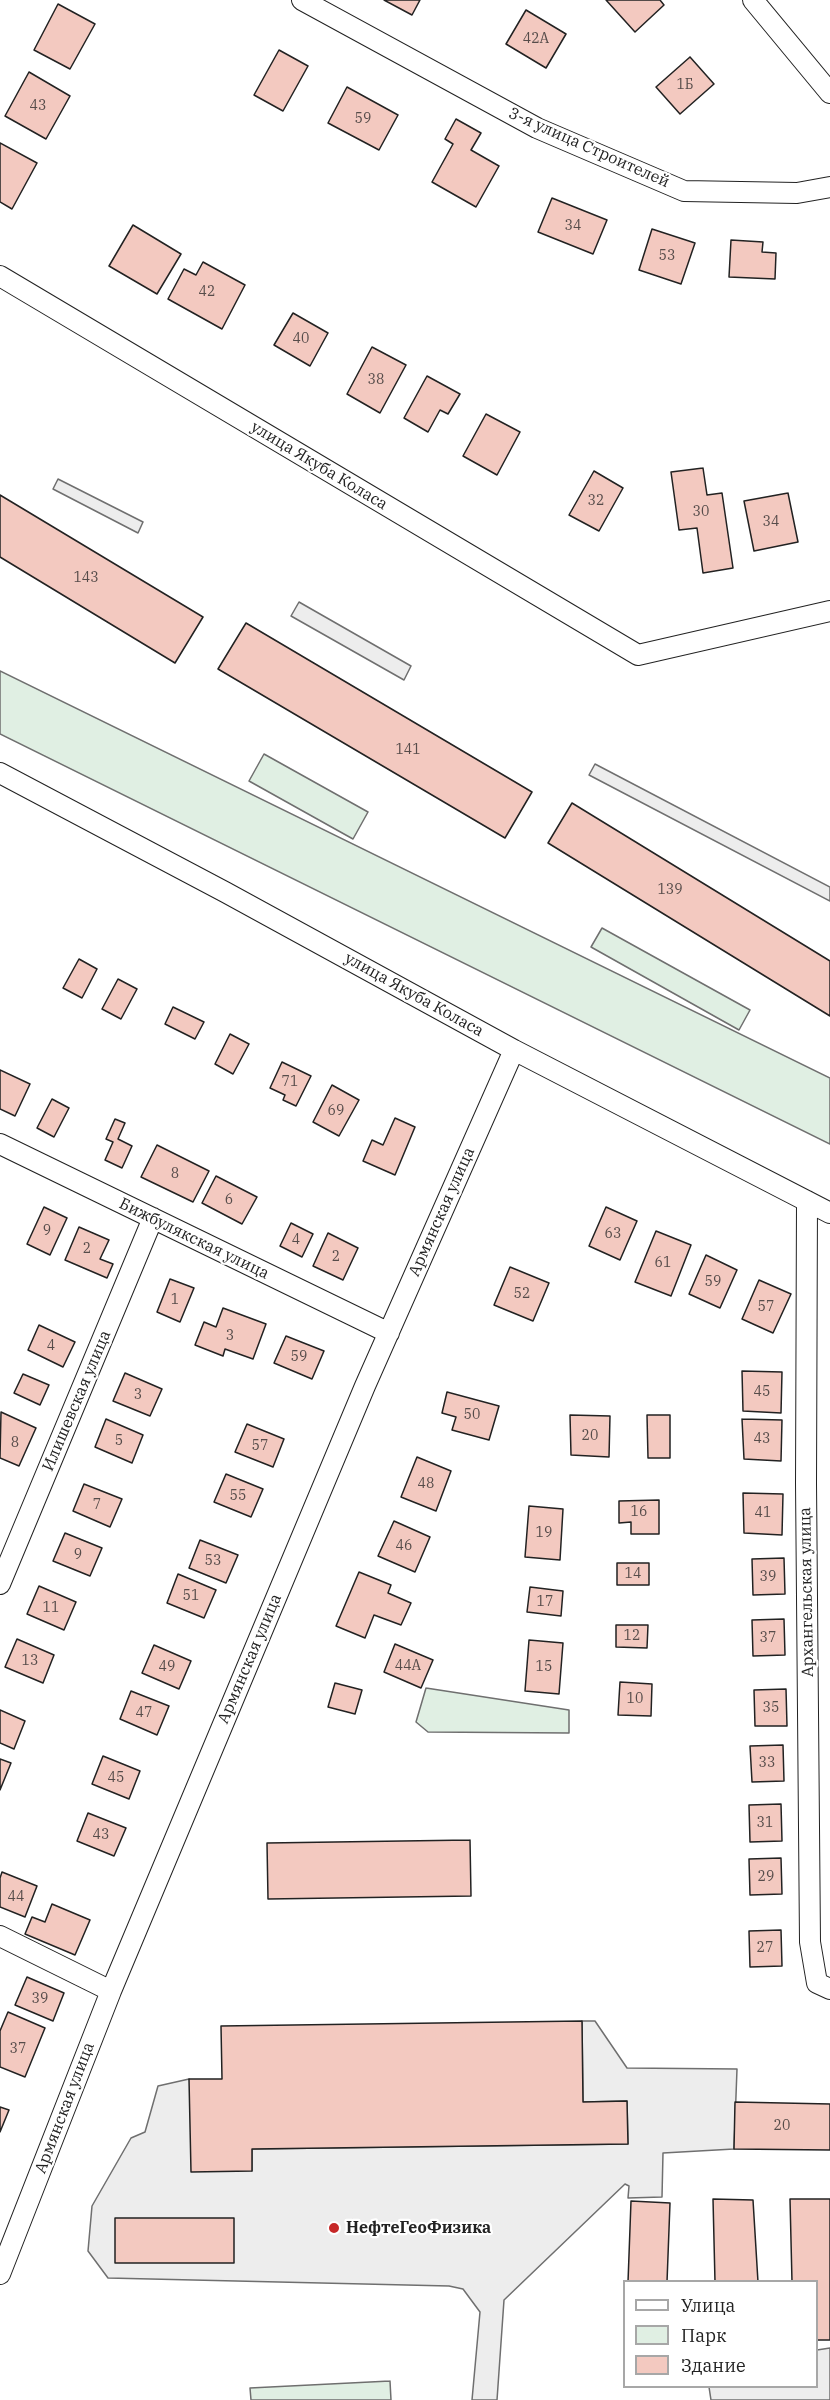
<!DOCTYPE html>
<meta charset="utf-8">
<style>
body{margin:0}
#map{position:relative;width:830px;height:2400px;overflow:hidden;background:#fff;font-family:"IBM Plex Serif",serif}
canvas{display:block}
.legend{position:absolute;left:623px;top:2280px;width:195px;height:108px;box-sizing:border-box;background:#fff;border:2px solid #a7a7a7;margin:0;padding:8px 10px;list-style:none;font-size:18px;color:#222}
.legend li{display:flex;align-items:center;gap:12px;height:30px}
.legend b{width:30px;border:2px solid #a7a7a7}
</style>
<div id="map">
<canvas width="830" height="2400"></canvas>
<ul class="legend">
<li><b style="height:8px;background:#fff"></b>Улица</li>
<li><b style="height:16px;background:#e0efe3"></b>Парк</li>
<li><b style="height:16px;background:#f3c9c0"></b>Здание</li>
</ul>
</div>
<script>
const ctx = document.querySelector('canvas').getContext('2d');
ctx.lineJoin = 'round';
function fill(path, color) { ctx.fillStyle = color; ctx.fill(path, 'evenodd'); }
const shape = rows => new Path2D(rows.map(r => 'M' + r).join(''));
function trace(path, color, width, dash) { ctx.strokeStyle = color; ctx.lineWidth = width; ctx.lineCap = dash ? 'butt' : 'round'; ctx.setLineDash(dash || []); ctx.stroke(path); }
function drawText(font, color, halo, rows, align = 'center') {
  ctx.font = font + ' "IBM Plex Serif",serif'; ctx.lineWidth = 4.5; ctx.setLineDash([]); ctx.textBaseline = 'middle'; ctx.strokeStyle = halo; ctx.fillStyle = color; for (const [text, x, y, turn = 0] of rows) {
    ctx.save(); ctx.translate(x, y); ctx.rotate((+turn || 0) * Math.PI / 180); ctx.textAlign = isNaN(turn) ? turn : align; if (halo) ctx.strokeText(text, 0, 0); ctx.fillText(text, 0, 0); ctx.restore();
  }
}
const green = shape([
 [0,671,830,1078,830,1144,0,734,0,671],
 [264,754,368,812,353,839,249,781,264,754],
 [602,928,750,1010,739,1030,591,947,602,928],
 [426,1688,569,1710,569,1733,428,1732,416,1722,426,1688],
 [390,2381,391,2400,251,2400,250,2388,390,2381]
]);
const parking = shape([
 [58,479,143,522,138,533,53,489,58,479],
 [299,602,411,666,404,680,291,616,299,602],
 [595,764,830,887,830,901,589,775,595,764],
 [582,2021,595,2021,627,2068,737,2069,734,2149,663,2153,662,2197,628,2198,629,2186,625,2184,504,2300,497,2400,472,2400,480,2312,463,2289,449,2286,108,2278,88,2251,92,2206,131,2138,145,2132,158,2086,189,2079,252,2171,252,2149,628,2144,627,2101,583,2102,582,2021],
 [830,2348,830,2400,711,2400,709,2387,816,2386,817,2350,830,2348]
]);
const building = shape([
 [384,0,420,0,412,15,384,0],
 [606,0,660,0,664,5,635,32,606,0],
 [58,4,95,24,70,69,34,50,58,4],
 [526,10,566,34,546,68,506,44,526,10],
 [279,50,308,66,283,111,254,95,279,50],
 [690,57,714,84,680,114,656,87,690,57],
 [29,72,70,96,46,139,5,116,29,72],
 [347,87,398,115,379,150,328,123,347,87],
 [456,119,481,133,471,150,499,166,476,207,432,182,453,144,445,139,456,119],
 [0,143,37,163,12,209,0,202,0,143],
 [552,198,607,220,593,254,538,232,552,198],
 [133,225,181,254,157,294,109,266,133,225],
 [652,229,695,243,681,284,639,270,652,229],
 [731,240,763,242,762,252,776,253,775,279,729,277,731,240],
 [203,262,245,285,222,329,168,299,184,269,196,275,203,262],
 [293,313,328,333,310,366,274,345,293,313],
 [372,347,406,365,380,413,347,394,372,347],
 [427,376,460,394,448,414,440,410,428,432,404,418,427,376],
 [486,414,520,432,497,475,463,456,486,414],
 [703,468,707,495,722,493,733,568,703,573,697,528,679,530,671,472,703,468],
 [594,471,623,488,599,531,569,515,594,471],
 [788,493,798,542,754,551,744,501,788,493],
 [0,495,203,617,175,663,0,557,0,495],
 [246,623,532,792,505,838,218,669,246,623],
 [572,803,830,961,830,1016,548,843,572,803],
 [79,959,97,969,82,998,63,988,79,959],
 [118,979,137,989,121,1019,102,1009,118,979],
 [173,1007,204,1022,195,1039,165,1024,173,1007],
 [230,1034,249,1044,233,1074,215,1064,230,1034],
 [282,1062,311,1076,296,1106,283,1100,285,1095,270,1088,282,1062],
 [0,1070,30,1084,15,1116,0,1109,0,1070],
 [332,1085,359,1100,339,1136,313,1122,332,1085],
 [52,1099,69,1108,54,1137,37,1128,52,1099],
 [395,1118,415,1127,395,1175,363,1161,372,1140,383,1145,395,1118],
 [115,1119,125,1123,118,1139,132,1146,122,1168,105,1160,113,1142,106,1139,115,1119],
 [157,1145,209,1171,193,1202,141,1177,157,1145],
 [216,1176,257,1197,242,1224,202,1203,216,1176],
 [44,1207,67,1218,50,1255,27,1244,44,1207],
 [606,1207,637,1221,620,1260,589,1246,606,1207],
 [291,1223,313,1234,302,1257,280,1246,291,1223],
 [79,1227,109,1240,100,1259,113,1264,107,1278,65,1260,79,1227],
 [656,1231,691,1245,671,1296,635,1282,656,1231],
 [328,1233,358,1248,343,1280,313,1266,328,1233],
 [706,1255,737,1270,720,1308,689,1294,706,1255],
 [510,1267,549,1283,533,1321,494,1305,510,1267],
 [170,1279,194,1288,180,1322,157,1312,170,1279],
 [759,1280,791,1294,773,1333,742,1319,759,1280],
 [223,1308,266,1324,253,1359,225,1349,223,1356,195,1345,204,1322,216,1327,223,1308],
 [39,1325,75,1342,63,1367,28,1350,39,1325],
 [286,1336,324,1351,312,1379,274,1363,286,1336],
 [742,1371,782,1372,781,1413,743,1411,742,1371],
 [125,1373,162,1389,150,1416,113,1401,125,1373],
 [23,1374,49,1385,40,1405,14,1393,23,1374],
 [447,1392,499,1406,489,1440,452,1430,456,1417,442,1413,447,1392],
 [1,1412,36,1428,19,1466,0,1458,1,1412],
 [570,1415,610,1416,609,1457,571,1455,570,1415],
 [647,1415,670,1415,670,1458,648,1458,647,1415],
 [106,1419,143,1435,132,1463,95,1447,106,1419],
 [742,1419,782,1420,781,1461,744,1459,742,1419],
 [247,1424,284,1439,273,1467,235,1452,247,1424],
 [417,1457,451,1471,436,1511,401,1497,417,1457],
 [226,1474,263,1489,251,1517,214,1502,226,1474],
 [84,1484,122,1499,110,1527,73,1511,84,1484],
 [743,1493,783,1494,782,1535,744,1533,743,1493],
 [659,1500,659,1534,631,1534,631,1522,619,1523,619,1501,659,1500],
 [529,1506,563,1509,560,1560,525,1557,529,1506],
 [394,1521,430,1537,415,1572,378,1556,394,1521],
 [65,1533,102,1548,90,1576,53,1561,65,1533],
 [200,1540,238,1555,226,1583,189,1568,200,1540],
 [784,1558,785,1594,753,1595,752,1559,784,1558],
 [617,1563,649,1563,649,1585,617,1585,617,1563],
 [359,1572,391,1585,388,1593,411,1603,401,1625,374,1615,365,1638,336,1626,359,1572],
 [178,1574,216,1590,204,1618,167,1603,178,1574],
 [39,1586,76,1602,64,1630,27,1614,39,1586],
 [530,1587,563,1591,561,1616,527,1612,530,1587],
 [784,1619,785,1655,753,1656,752,1620,784,1619],
 [616,1625,648,1625,647,1648,616,1647,616,1625],
 [17,1639,54,1655,43,1683,5,1667,17,1639],
 [529,1640,563,1643,559,1694,525,1691,529,1640],
 [395,1644,433,1660,421,1688,384,1672,395,1644],
 [154,1645,191,1661,179,1689,142,1673,154,1645],
 [620,1682,652,1684,651,1716,618,1715,620,1682],
 [335,1683,362,1690,355,1714,328,1707,335,1683],
 [786,1689,787,1726,755,1726,754,1690,786,1689],
 [131,1691,169,1706,157,1735,120,1719,131,1691],
 [0,1710,25,1721,14,1749,0,1743,0,1710],
 [783,1745,784,1781,752,1782,750,1746,783,1745],
 [103,1756,140,1771,129,1799,92,1784,103,1756],
 [0,1759,11,1763,0,1790,0,1759],
 [781,1804,782,1841,750,1842,749,1805,781,1804],
 [88,1813,126,1828,114,1856,77,1841,88,1813],
 [470,1840,471,1896,268,1899,267,1843,470,1840],
 [781,1858,782,1894,750,1895,749,1859,781,1858],
 [2,1872,37,1886,25,1917,0,1907,0,1878,2,1872],
 [52,1904,90,1920,75,1955,25,1934,32,1917,45,1922,52,1904],
 [781,1930,782,1966,750,1967,749,1931,781,1930],
 [27,1977,64,1993,53,2021,15,2005,27,1977],
 [8,2012,45,2028,25,2077,0,2067,0,2031,8,2012],
 [582,2021,583,2102,627,2101,628,2144,252,2149,252,2171,191,2172,189,2079,222,2079,221,2026,582,2021],
 [735,2102,830,2104,830,2150,734,2149,735,2102],
 [0,2107,9,2110,0,2132,0,2107],
 [713,2199,753,2200,758,2282,715,2282,713,2199],
 [790,2199,830,2199,830,2340,816,2340,816,2282,792,2282,790,2199],
 [631,2201,670,2203,667,2282,628,2282,631,2201],
 [115,2218,234,2218,234,2263,115,2263,115,2218]
]);
const minor = shape([
 [302,0,537,128,684,191,797,193,830,187],
 [753,0,830,93],
 [0,276,638,655,830,611],
 [0,773,225,892,514,1050,830,1213],
 [0,1144,389,1333],
 [807,1201,806,1483,810,1942,817,1983,830,1989],
 [0,1584,153,1218],
 [0,1936,111,1991],
 [0,2274,111,1991,365,1386,514,1050]
]);
const markers = [
 [334,2228,6,"#c62828"]
];
const numberNames = [
 ["42А",536,39],
 ["1Б",685,85],
 ["43",38,106],
 ["59",363,119],
 ["34",573,226],
 ["53",667,256],
 ["42",207,292],
 ["40",301,339],
 ["38",376,380],
 ["32",596,501],
 ["30",701,512],
 ["34",771,522],
 ["143",86,578],
 ["141",408,750],
 ["139",670,890],
 ["71",290,1082],
 ["69",336,1111],
 ["8",175,1174],
 ["6",229,1200],
 ["9",47,1231],
 ["63",613,1234],
 ["4",296,1240],
 ["2",87,1249],
 ["2",336,1257],
 ["61",663,1263],
 ["59",713,1282],
 ["52",522,1294],
 ["1",175,1300],
 ["57",766,1307],
 ["3",230,1336],
 ["4",51,1346],
 ["59",299,1357],
 ["45",762,1392],
 ["3",138,1395],
 ["50",472,1415],
 ["20",590,1436],
 ["43",762,1439],
 ["5",119,1441],
 ["8",15,1443],
 ["57",260,1446],
 ["48",426,1484],
 ["55",238,1496],
 ["7",97,1505],
 ["16",639,1512],
 ["41",763,1513],
 ["19",544,1533],
 ["46",404,1546],
 ["9",78,1555],
 ["53",213,1561],
 ["14",633,1574],
 ["39",768,1577],
 ["51",191,1596],
 ["17",545,1602],
 ["11",51,1608],
 ["12",632,1636],
 ["37",768,1638],
 ["13",30,1661],
 ["44А",408,1666],
 ["49",167,1667],
 ["15",544,1667],
 ["10",635,1699],
 ["35",771,1708],
 ["47",144,1713],
 ["33",767,1763],
 ["45",116,1778],
 ["31",765,1823],
 ["43",101,1835],
 ["29",766,1877],
 ["44",16,1897],
 ["27",765,1948],
 ["39",40,1999],
 ["37",18,2049],
 ["20",782,2126]
];
const streetNames = [
 ["3-я улица Строителей",589,148,24],
 ["улица Якуба Коласа",319,466,31],
 ["улица Якуба Коласа",414,995,29],
 ["Армянская улица",442,1212,-66],
 ["Бижбулякская улица",194,1239,26],
 ["Илишевская улица",77,1401,-67],
 ["Архангельская улица",807,1592,-91],
 ["Армянская улица",250,1659,-67],
 ["Армянская улица",65,2108,-69]
];
const poiNames = [
 ["НефтеГеоФизика",346,2228]
];
fill(green, '#e0efe3');
trace(green, '#6f6f6f', 1.5);
fill(parking, '#ededed');
trace(parking, '#6f6f6f', 1.5);
fill(building, '#f3c9c0');
trace(building, '#222', 1.5);
trace(minor, '#222', 22);
trace(minor, '#fff', 20);
for (const [x, y, r, color] of markers) { const dot = new Path2D(); dot.arc(x, y, r, 0, 2 * Math.PI); ctx.fillStyle = color; ctx.fill(dot); trace(dot, '#fff', 2); }
drawText('14px', '#564c4a', null, numberNames);
drawText('16px', '#222', '#fff', streetNames);
drawText('bold 16px', '#222', '#fff', poiNames, 'left');
</script>
